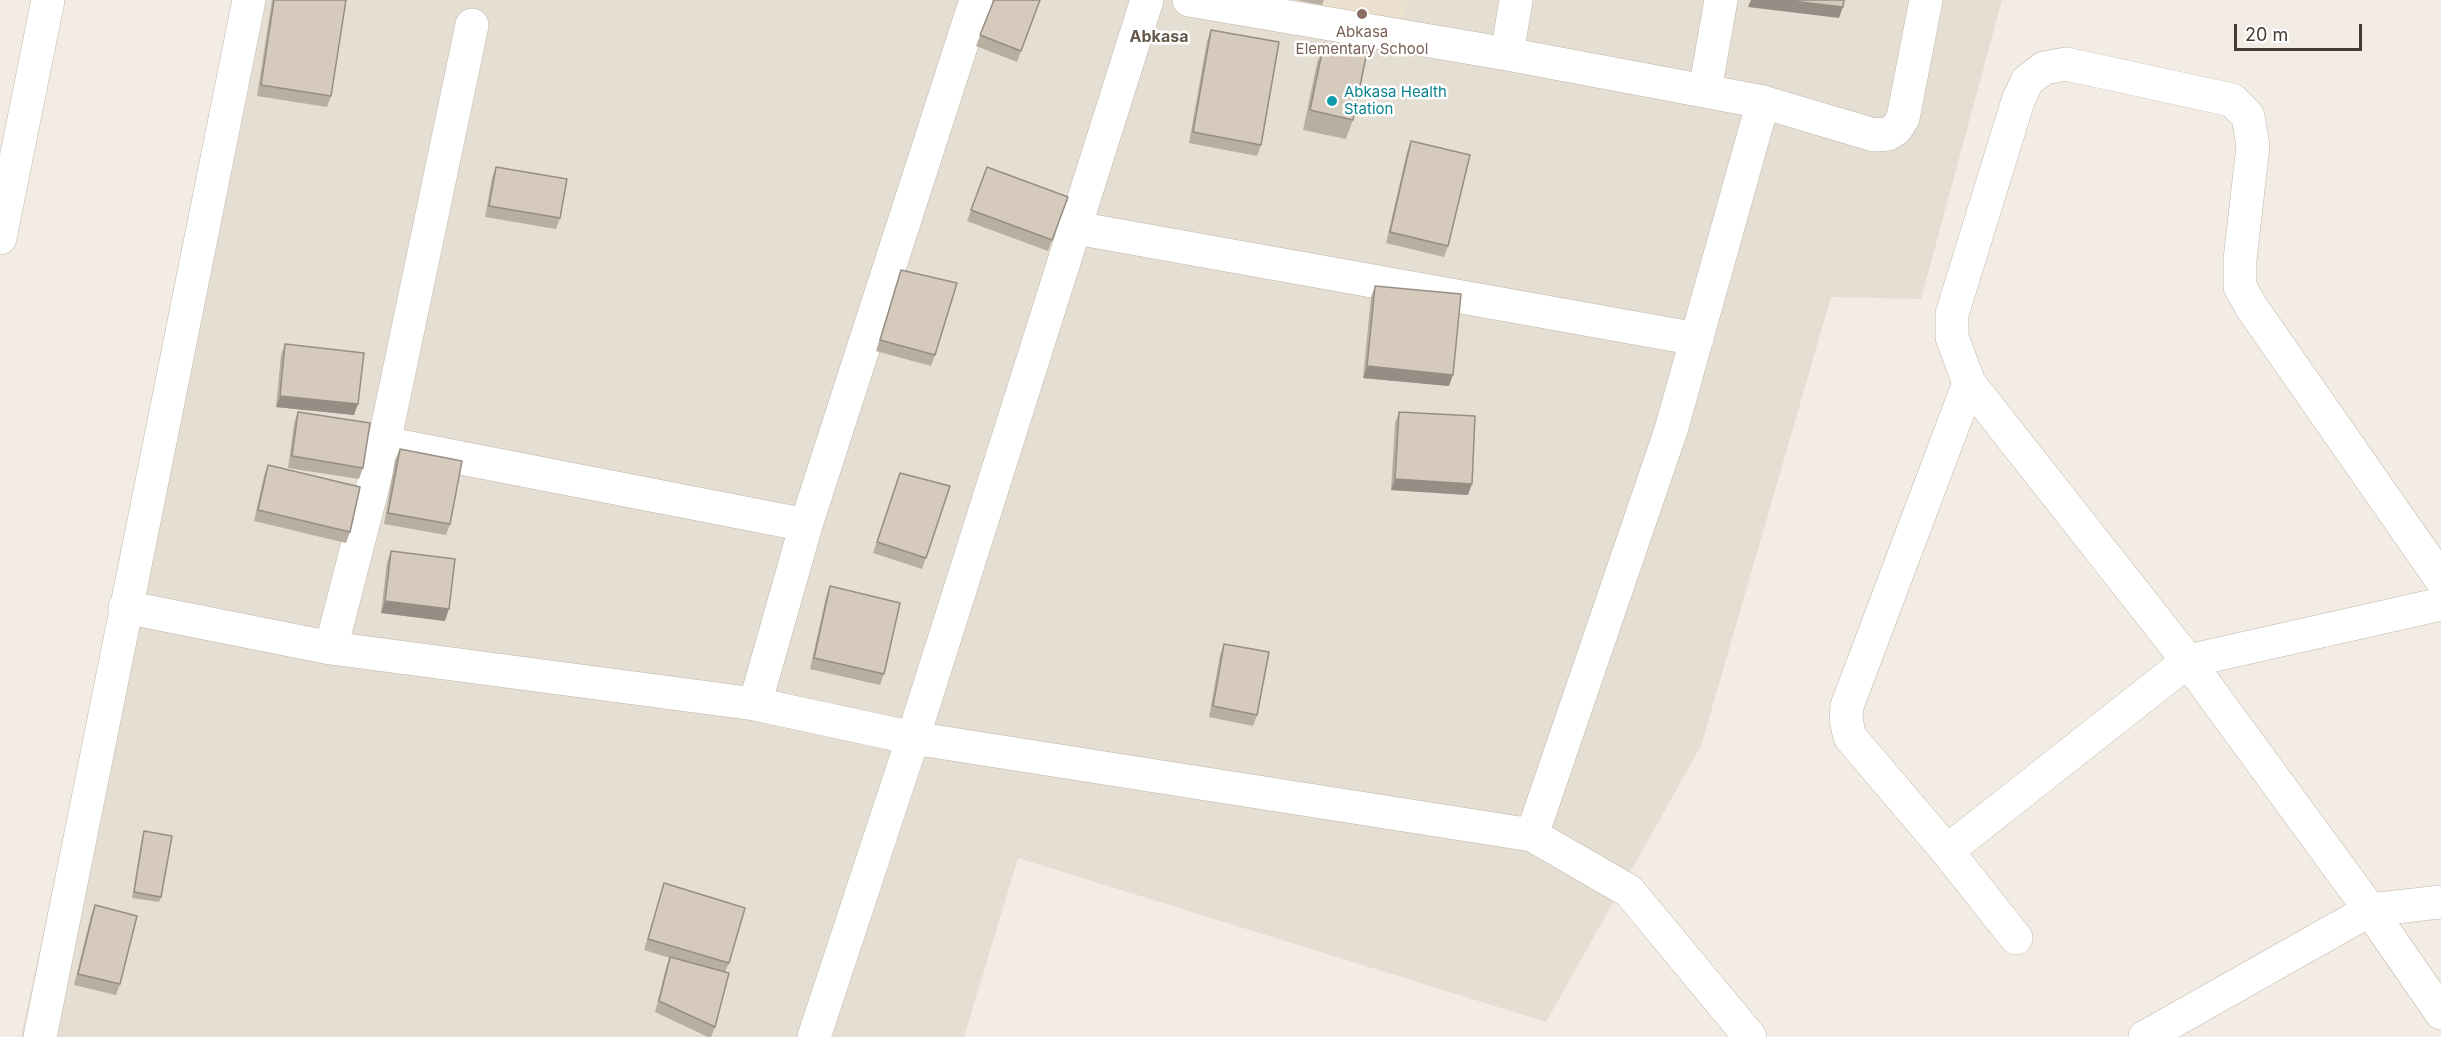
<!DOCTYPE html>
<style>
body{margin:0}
#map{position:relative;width:2441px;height:1037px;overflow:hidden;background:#f2ece4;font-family:Inter,sans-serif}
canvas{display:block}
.scale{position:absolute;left:2234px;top:24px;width:128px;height:27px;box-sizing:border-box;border:3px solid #433c34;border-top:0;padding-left:8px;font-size:18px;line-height:21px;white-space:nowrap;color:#433c34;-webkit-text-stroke:4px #fff;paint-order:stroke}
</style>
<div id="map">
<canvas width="2441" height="1037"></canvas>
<div class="scale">20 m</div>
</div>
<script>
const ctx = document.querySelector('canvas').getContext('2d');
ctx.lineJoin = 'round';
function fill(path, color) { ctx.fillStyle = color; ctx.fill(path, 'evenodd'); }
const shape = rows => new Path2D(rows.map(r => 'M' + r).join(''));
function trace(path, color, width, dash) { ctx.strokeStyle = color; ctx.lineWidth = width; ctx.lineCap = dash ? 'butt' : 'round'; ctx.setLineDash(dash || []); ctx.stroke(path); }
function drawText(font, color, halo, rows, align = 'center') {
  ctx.font = font + ' Inter,sans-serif'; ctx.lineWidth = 5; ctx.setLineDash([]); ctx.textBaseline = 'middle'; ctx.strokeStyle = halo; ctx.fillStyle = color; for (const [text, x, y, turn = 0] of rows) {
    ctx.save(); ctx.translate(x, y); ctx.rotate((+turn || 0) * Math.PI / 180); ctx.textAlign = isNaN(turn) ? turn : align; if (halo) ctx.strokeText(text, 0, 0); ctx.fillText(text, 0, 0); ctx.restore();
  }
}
const residential = shape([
 [243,0,2002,0,1921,299,1831,297,1701,746,1546,1022,1018,858,964,1037,21,1037]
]);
const education = shape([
 [1236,0,1407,0,1402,29]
]);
const minor = shape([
 [1189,0,1507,54,1763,102,1874,135,1888,134,1896,129,1903,118,1926,0],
 [1507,54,1516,0],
 [1705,91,1721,0],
 [1076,228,1697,339],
 [0,238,48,0],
 [384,443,806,525],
 [2441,579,2252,308,2240,287,2240,260,2253,146,2248,116,2232,100,2066,64,2044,68,2027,81,2018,101,1952,314,1952,337,1969,383,2188,661,2370,910,2441,1013],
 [125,607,331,648,755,704,913,738,1532,835,1629,891,1750,1037],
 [331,648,384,443,472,25],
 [755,704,806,525,976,0],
 [1532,835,1671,430,1763,102],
 [1947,851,1850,737,1846,720,1847,706,1969,383],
 [2016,938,1947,851,2089,739,2188,661,2441,604],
 [40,1037,249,0],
 [814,1037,913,738,1147,0],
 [2145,1037,2370,910,2441,902]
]);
const wall = shape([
 [272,0,346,0,331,96,327,107,257,96],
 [994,0,1040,0,1017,62,976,46],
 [1296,0,1324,0,1322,5],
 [1211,30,1261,145,1257,156,1189,143,1207,41],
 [1324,43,1353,120,1346,139,1303,130,1317,63],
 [1411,141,1448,246,1444,257,1386,243,1407,152],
 [496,167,560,218,556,229,485,217,492,178],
 [987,167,1068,197,1048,251,967,221],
 [901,270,935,355,931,366,876,351],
 [1375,286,1449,386,1363,378,1371,297],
 [285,344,354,415,276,407,281,355],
 [298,412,363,468,359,479,288,468,294,423],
 [1399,412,1468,495,1391,490,1395,423],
 [400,449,450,524,446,535,384,524,395,460],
 [268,465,350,532,346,543,254,521,264,476],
 [900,473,950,486,922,569,873,553],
 [391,551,445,621,381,613,387,562],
 [830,586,884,674,880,685,810,669,826,597],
 [1224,644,1257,715,1253,726,1209,717,1220,655],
 [144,831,161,897,159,902,132,898,142,837],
 [664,883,729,963,725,972,715,1027,711,1037,708,1037,655,1012,666,968,670,958,644,950],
 [95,905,120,984,116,995,74,985,91,916]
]);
const shadedWall = shape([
 [1751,0,1784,0,1843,7,1839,18,1748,7],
 [1367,366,1453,375,1449,386,1363,378],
 [280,396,358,404,354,415,276,407],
 [1395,479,1472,484,1468,495,1391,490],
 [385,601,449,609,445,621,381,613]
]);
const building = shape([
 [274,0,346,0,331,96,261,85,274,0],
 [994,0,1040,0,1021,51,980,35,994,0],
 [1784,0,1844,0,1843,7,1784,0],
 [1211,30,1279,42,1261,145,1193,132,1211,30],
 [1324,43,1367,52,1353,120,1310,110,1324,43],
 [1411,141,1470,155,1448,246,1390,232,1411,141],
 [496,167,567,179,560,218,489,206,496,167],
 [987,167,1068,197,1052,240,971,210,987,167],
 [901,270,957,283,935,355,880,340,901,270],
 [1375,286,1461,294,1453,375,1367,366,1375,286],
 [285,344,364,353,358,404,280,396,285,344],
 [298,412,370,423,363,468,292,456,298,412],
 [1399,412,1475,416,1472,484,1395,479,1399,412],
 [400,449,462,461,450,524,388,513,400,449],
 [268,465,360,487,350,532,258,510,268,465],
 [900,473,950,486,926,558,877,542,900,473],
 [391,551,455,559,449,609,385,601,391,551],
 [830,586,900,603,884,674,814,658,830,586],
 [1224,644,1269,652,1257,715,1213,706,1224,644],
 [144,831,172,836,161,897,134,892,144,831],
 [664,883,745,908,729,963,648,939,664,883],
 [95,905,137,916,120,984,78,974,95,905],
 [670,957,729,973,715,1027,659,1001,670,957]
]);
const markers = [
 [1362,14,6,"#8d6e63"],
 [1332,101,6,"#0f9aa8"]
];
const educationNames = [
 ["Abkasa",1362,32],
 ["Elementary School",1362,49]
];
const cultureNames = [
 ["Abkasa Health",1344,92],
 ["Station",1344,109]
];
const neighbourhoodNames = [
 ["Abkasa",1159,37]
];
fill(residential, '#e5ded2');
fill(education, '#ebe0ce');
trace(minor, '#c0b6aa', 34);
trace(minor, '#fff', 33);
fill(wall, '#b8aea2');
fill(shadedWall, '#968d84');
fill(building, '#d6cabc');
trace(building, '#968d84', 1.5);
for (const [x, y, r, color] of markers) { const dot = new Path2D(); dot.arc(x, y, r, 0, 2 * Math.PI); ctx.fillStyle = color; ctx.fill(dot); trace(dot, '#fff', 2); }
drawText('15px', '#785e54', '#fff', educationNames);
drawText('15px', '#0d838f', '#fff', cultureNames, 'left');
drawText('bold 16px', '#66594b', '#fff', neighbourhoodNames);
</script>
